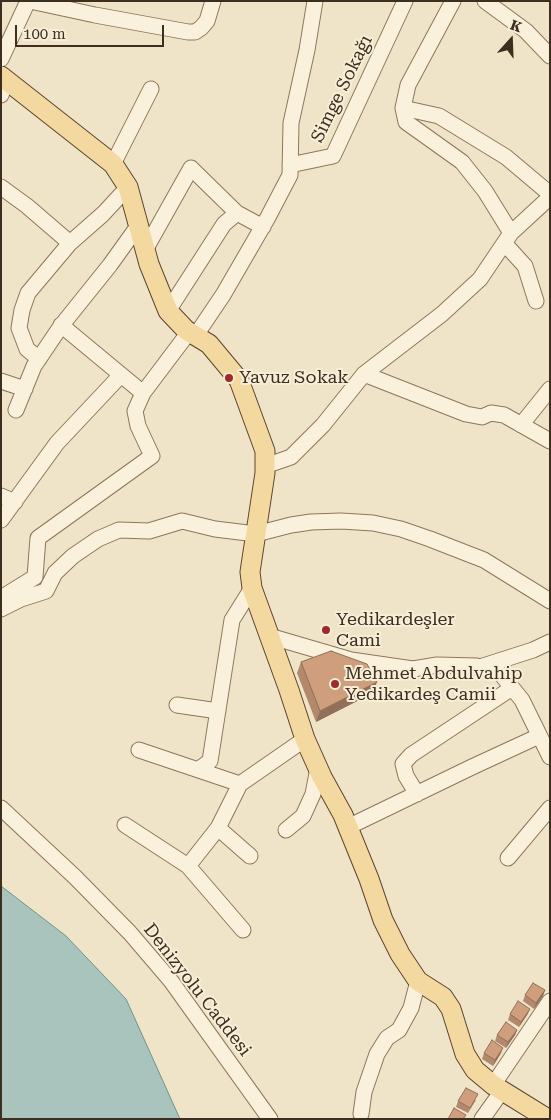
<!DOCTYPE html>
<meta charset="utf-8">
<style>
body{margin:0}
#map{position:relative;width:551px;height:1120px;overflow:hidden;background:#f0e4c8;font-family:"Roboto Serif",serif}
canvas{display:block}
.frame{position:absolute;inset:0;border:2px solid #3d2e20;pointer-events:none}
.north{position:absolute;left:486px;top:15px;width:50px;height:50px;-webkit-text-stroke:4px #f7eed8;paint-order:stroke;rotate:20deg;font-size:14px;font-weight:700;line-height:20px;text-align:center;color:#3d2e20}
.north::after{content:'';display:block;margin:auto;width:18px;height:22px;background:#3d2e20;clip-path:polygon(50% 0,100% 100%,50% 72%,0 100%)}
.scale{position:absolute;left:15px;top:25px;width:149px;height:22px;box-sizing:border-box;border:2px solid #3d2e20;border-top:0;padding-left:6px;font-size:15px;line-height:18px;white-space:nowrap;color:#3d2e20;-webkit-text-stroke:4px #f7eed8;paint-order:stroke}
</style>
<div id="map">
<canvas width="551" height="1120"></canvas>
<div class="frame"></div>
<div class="north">K</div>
<div class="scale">100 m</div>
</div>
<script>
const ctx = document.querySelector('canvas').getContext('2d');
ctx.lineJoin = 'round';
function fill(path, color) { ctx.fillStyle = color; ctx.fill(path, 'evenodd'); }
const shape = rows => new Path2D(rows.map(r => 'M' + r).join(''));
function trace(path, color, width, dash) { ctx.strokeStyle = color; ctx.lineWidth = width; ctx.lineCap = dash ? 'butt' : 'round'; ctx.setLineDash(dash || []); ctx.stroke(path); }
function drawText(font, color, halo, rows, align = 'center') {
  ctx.font = font + ' "Roboto Serif",serif'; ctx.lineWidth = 4; ctx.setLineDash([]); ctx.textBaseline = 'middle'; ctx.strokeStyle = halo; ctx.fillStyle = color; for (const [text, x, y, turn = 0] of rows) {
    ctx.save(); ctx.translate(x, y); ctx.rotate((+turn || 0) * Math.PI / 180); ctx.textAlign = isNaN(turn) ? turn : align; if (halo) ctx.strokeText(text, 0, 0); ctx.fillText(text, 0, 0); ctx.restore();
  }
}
const water = shape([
 [1,886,66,936,126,999,180,1119,1,1119,1,886]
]);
const minor = shape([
 [30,1,95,15,188,32,195,32,201,28,207,21,213,1],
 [453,1,408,85,403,108,406,122,462,162,485,191,511,233],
 [485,1,526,31,550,56],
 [1,59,28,1],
 [1,95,7,79],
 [403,108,439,116,506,157,550,194],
 [113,164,151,89],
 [290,165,333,156,405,1],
 [1,187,27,206,70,243],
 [505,244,525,266,536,301],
 [145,250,191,168,237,213,263,227],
 [168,311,224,224,237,213],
 [61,325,143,393],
 [196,335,223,295,267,219,290,175,291,123,307,50,315,1],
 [39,359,27,349,19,328,22,310,28,293,70,243,103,214,128,187],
 [364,374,466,414,482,417,491,413,504,415,550,441],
 [1,381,25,389],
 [16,410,34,366,61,326,110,265,138,226],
 [521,425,550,389],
 [265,466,291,457,323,425,364,374,442,314,480,279,511,233,550,197],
 [1,496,15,502],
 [1,520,57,443,121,375],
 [1,598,35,577,38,538,152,456,138,426,135,411,143,393,189,332],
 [1,609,21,599,46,591,55,573,73,556,98,539,119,530,149,531,182,521,215,529,256,534,291,525,311,522,341,521,373,523,401,529,430,539,484,560,550,601],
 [269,636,351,660,413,669,437,665,477,666,501,674,522,700,550,757],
 [480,667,533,650,550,642],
 [177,705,218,711],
 [139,750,240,784],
 [199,769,210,761,232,620,252,588],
 [417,794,406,776,403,764,411,755,512,688],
 [1,808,75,877,130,933,171,981,270,1119],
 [125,825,188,866,243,930],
 [348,827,472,767,539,736],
 [218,828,250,856],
 [286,830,303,816,313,794,318,768],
 [508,858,550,808],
 [188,866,218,828,240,784,305,739],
 [493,1085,550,1001],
 [361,1114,364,1092,377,1054,387,1038,399,1030,411,1008,418,981],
 [482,1119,502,1091]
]);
const major = shape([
 [1,76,113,164,128,187,149,264,168,311,186,330,209,344,239,380,265,451,265,473,250,572,252,588,289,690,305,739,322,777,343,815,369,879,383,920,400,954,418,981,443,997,451,1009,465,1054,475,1070,493,1085,548,1119]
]);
const wall = shape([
 [301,662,373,693,316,722,297,673],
 [545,990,543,996,534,1009,523,1001,525,995],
 [530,1009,527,1015,519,1027,508,1020,510,1014],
 [517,1030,515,1035,506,1048,495,1041,497,1035],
 [484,1053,501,1053,493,1066,482,1059],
 [476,1100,468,1113,456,1107,458,1101]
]);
const shadedWall = shape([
 [377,682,373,693,316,722,320,711],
 [545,990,543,996,534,1009,536,1003],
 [530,1009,527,1015,519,1027,521,1022],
 [517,1030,515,1035,506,1048,508,1042],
 [503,1048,501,1053,493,1066,495,1060]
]);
const building = shape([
 [331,651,367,664,377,682,320,711,301,662,331,651],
 [533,983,545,990,536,1003,525,995,533,983],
 [518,1001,530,1009,521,1022,510,1014,518,1001],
 [506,1022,517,1030,508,1042,497,1035,506,1022],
 [492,1040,503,1048,495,1060,484,1053,492,1040],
 [466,1088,478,1094,470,1108,458,1101,466,1088],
 [454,1108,466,1115,463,1119,448,1119,454,1108]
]);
const markers = [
 [229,378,5,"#9e2a2b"],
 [326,630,5,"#9e2a2b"],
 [335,684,5,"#9e2a2b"]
];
const streetNames = [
 ["Simge Sokağı",342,89,-64],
 ["Denizyolu Caddesi",197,990,52]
];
const poiNames = [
 ["Yavuz Sokak",239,378],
 ["Yedikardeşler",336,620],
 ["Cami",336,641],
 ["Mehmet Abdulvahip",345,674],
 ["Yedikardeş Camii",345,695]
];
fill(water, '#a9c4bc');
trace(water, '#6f938a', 1);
trace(minor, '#8d765c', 17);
trace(major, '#5b4430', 21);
trace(minor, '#faf1dc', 15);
trace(major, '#f3d9a0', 19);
fill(wall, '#b2896c');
fill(shadedWall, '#916f58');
fill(building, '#cf9f7d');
trace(building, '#916f58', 1);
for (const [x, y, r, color] of markers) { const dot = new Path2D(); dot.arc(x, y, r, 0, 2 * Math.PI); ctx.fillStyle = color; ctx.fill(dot); trace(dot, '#f7eed8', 2); }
drawText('18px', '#3d2e20', '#f7eed8', streetNames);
drawText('18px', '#3d2e20', '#f7eed8', poiNames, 'left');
</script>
